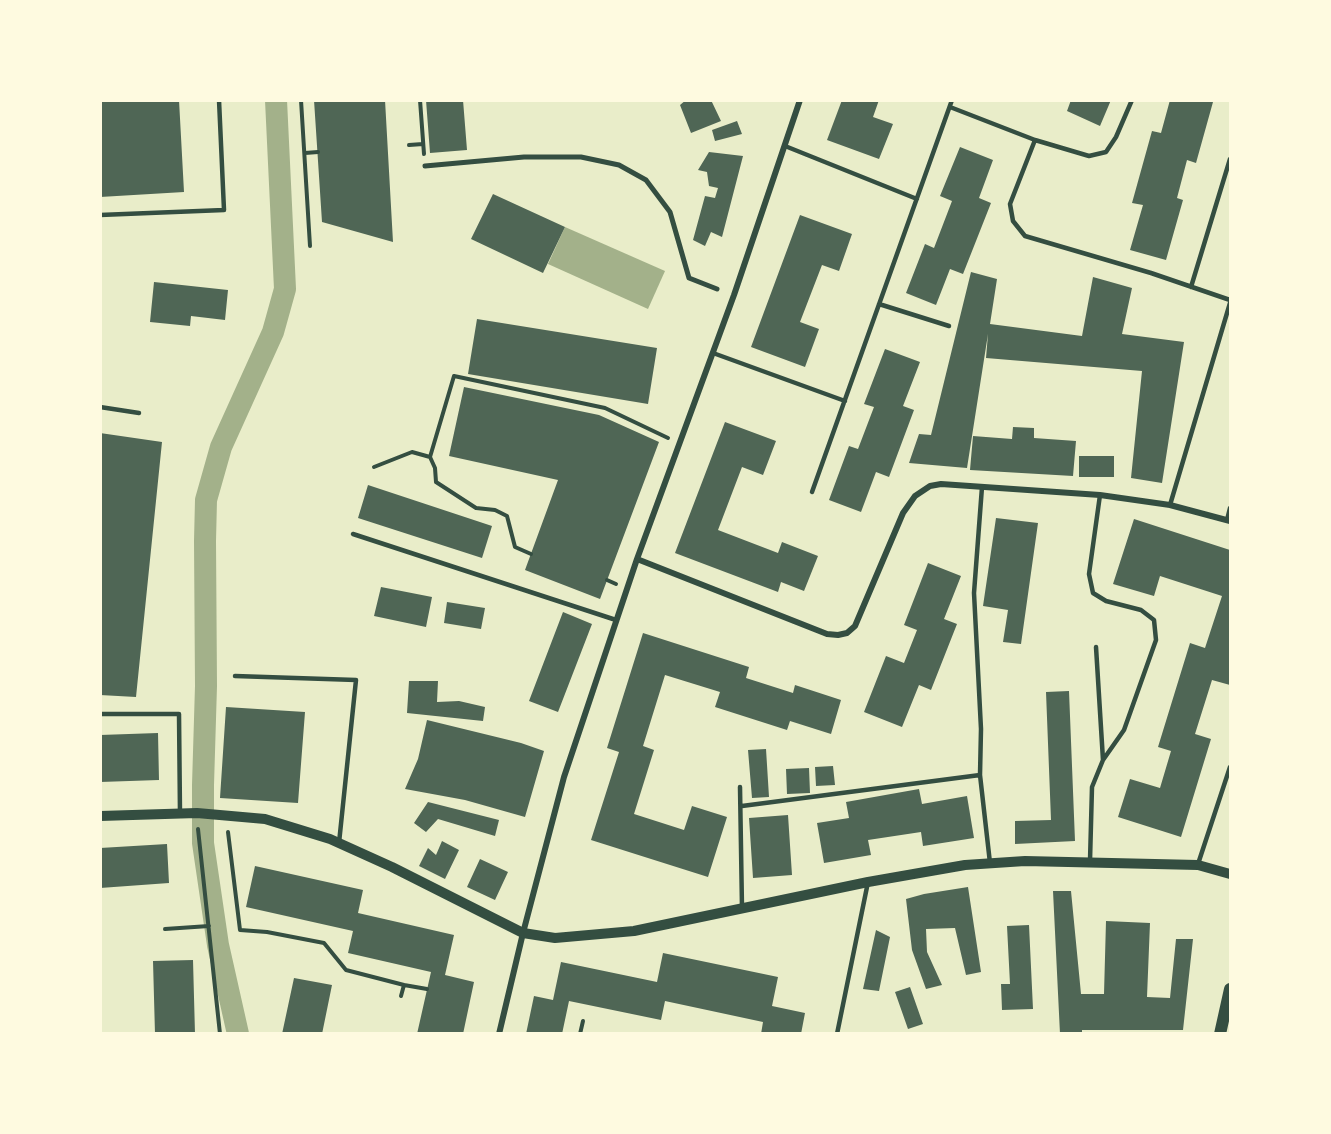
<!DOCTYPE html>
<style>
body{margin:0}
#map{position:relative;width:1331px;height:1134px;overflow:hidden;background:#e9edc9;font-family:"Roboto Condensed",sans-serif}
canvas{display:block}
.frame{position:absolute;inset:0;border:102px solid #fefae0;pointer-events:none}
</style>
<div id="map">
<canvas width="1331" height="1134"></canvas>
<div class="frame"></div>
</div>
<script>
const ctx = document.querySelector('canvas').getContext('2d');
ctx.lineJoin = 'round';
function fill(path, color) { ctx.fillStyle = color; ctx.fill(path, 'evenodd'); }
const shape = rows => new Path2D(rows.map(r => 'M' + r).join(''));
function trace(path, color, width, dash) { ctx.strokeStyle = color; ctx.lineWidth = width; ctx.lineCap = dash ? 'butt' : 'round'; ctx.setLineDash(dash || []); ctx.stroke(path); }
const water = shape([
 [565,227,665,271,648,309,548,264]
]);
const canal = shape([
 [238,1034,218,945,203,843,203,785,206,686,205,541,206,500,221,447,273,332,285,289,276,100]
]);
const building = shape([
 [100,100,179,100,184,192,100,197],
 [314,100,385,100,393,242,322,222],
 [426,100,463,100,467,150,430,153],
 [686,100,711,100,721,121,691,133,680,105],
 [842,100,879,100,873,117,893,124,879,159,827,140],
 [1071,100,1111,100,1100,126,1067,111],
 [1170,100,1207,100,1213,102,1196,163,1187,160,1177,198,1183,200,1166,260,1130,250,1143,205,1132,203,1152,131,1161,133],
 [737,121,742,134,715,141,712,130],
 [960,147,993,160,979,198,991,203,963,274,950,269,936,305,906,293,925,244,934,248,952,201,940,196],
 [709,152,743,156,722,237,711,232,705,246,693,240,705,196,715,198,718,188,709,186,707,172,698,170],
 [493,194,565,227,543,273,471,239],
 [800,215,852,234,839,271,822,265,800,322,819,329,805,367,751,347],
 [971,272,997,279,990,324,1082,336,1093,277,1132,288,1122,334,1184,342,1162,483,1131,478,1142,371,986,358,988,334,967,468,909,463,919,434,931,435],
 [154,282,228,290,225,320,191,316,190,326,150,322],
 [477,319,657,348,648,404,468,374],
 [885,349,920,362,903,406,914,410,889,477,876,472,861,512,829,500,849,446,858,449,874,407,864,404],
 [464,387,599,415,659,442,600,599,525,570,558,480,449,456],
 [725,422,776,441,763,475,742,467,718,530,778,553,782,542,818,556,804,591,781,582,778,592,675,553],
 [1013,427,1034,428,1034,438,1076,441,1073,476,970,470,973,436,1012,439],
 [100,433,162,442,136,697,100,695],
 [1079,456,1114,456,1114,477,1079,477],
 [368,485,492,526,482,558,358,518],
 [996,518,1038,523,1021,644,1003,642,1008,610,983,606],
 [1134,519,1230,550,1230,685,1212,680,1195,734,1211,739,1181,837,1118,817,1130,779,1160,788,1171,751,1158,747,1190,643,1205,648,1222,596,1160,576,1154,596,1113,584],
 [928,563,961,576,944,619,957,624,931,690,919,685,902,727,864,712,886,656,904,663,917,630,904,625],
 [381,587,432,597,426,627,374,616],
 [447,602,485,608,481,629,444,623],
 [563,612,592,624,558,712,529,701],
 [643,633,749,667,746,678,793,693,795,685,841,700,831,734,790,721,787,730,715,707,720,692,665,675,643,746,654,750,634,814,684,830,692,806,727,817,708,877,591,840,619,752,607,748],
 [409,681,438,681,437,702,459,701,485,707,483,721,407,713],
 [1069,691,1075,841,1015,844,1015,821,1051,820,1046,692],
 [226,707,305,712,298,803,220,798],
 [427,720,521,743,544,751,525,817,465,800,405,789,418,759],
 [158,733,159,780,100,782,100,735],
 [766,749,769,797,752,798,748,750],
 [833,766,835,785,816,786,815,767],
 [809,768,810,793,787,794,786,769],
 [919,789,922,804,967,796,974,838,923,846,921,832,868,840,871,855,824,863,817,823,849,818,846,802],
 [428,802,499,820,495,836,438,819,426,832,414,823],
 [788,815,792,875,753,878,749,818],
 [442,841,459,850,445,879,419,866,428,848,436,855],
 [167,844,169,883,100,888,100,848],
 [480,859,508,872,495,900,467,887],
 [255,866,363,890,358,913,454,935,445,975,474,982,463,1034,417,1034,431,972,348,953,353,931,246,907],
 [968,887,981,972,966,975,955,928,926,929,927,952,942,985,926,989,912,950,906,899,924,894],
 [1053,891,1071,891,1081,994,1104,994,1106,921,1150,923,1147,997,1170,998,1176,939,1193,939,1183,1030,1082,1030,1082,1034,1060,1034],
 [1029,925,1033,1009,1002,1010,1001,984,1010,984,1007,926],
 [876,930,890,937,879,991,863,989],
 [663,953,778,977,772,1006,805,1013,801,1034,761,1034,763,1022,665,1001,661,1020,569,1001,562,1034,526,1034,534,996,553,1000,561,962,657,982],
 [193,960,195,1034,155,1034,153,961],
 [294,978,332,985,322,1034,282,1034],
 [910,987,923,1024,908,1029,895,992]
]);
const path = shape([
 [301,100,310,246],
 [420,100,424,154],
 [409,145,423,144],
 [305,153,318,152],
 [430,457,454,376,605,408,668,438],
 [374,467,412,452,430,457,435,468,436,482,476,508,495,510,507,516,515,547,531,554],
 [607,580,616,584],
 [198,829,220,1034],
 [228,832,240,930,267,932,324,943,346,970,404,985,401,996],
 [165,929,209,926],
 [404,985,427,989],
 [580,1034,583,1021]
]);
const service = shape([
 [950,107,1035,140,1089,156,1106,152,1116,137,1132,100],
 [1035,140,1010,204,1013,221,1025,236,1151,273,1230,300],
 [785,146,917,199],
 [100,215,224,210,219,100],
 [1191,287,1230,159],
 [879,304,949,326],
 [713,353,845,401],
 [100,407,139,413],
 [982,487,974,593,981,729,980,775,990,863],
 [812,492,952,100],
 [1170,505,1230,303],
 [1227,520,1230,508],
 [353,534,616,620],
 [1096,647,1103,760],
 [235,676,356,680,339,843],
 [100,714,179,714,180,814],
 [740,787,742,908],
 [742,806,980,775],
 [1090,861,1092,787,1103,760,1124,730,1156,640,1154,620,1141,610,1106,601,1093,593,1089,574,1100,495],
 [1198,864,1230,767],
 [837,1034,868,882]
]);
const pedestrian = shape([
 [425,166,524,157,581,157,619,165,646,180,670,212,689,278,717,289]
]);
const minor = shape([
 [637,559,827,634,838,635,847,633,855,626,903,513,915,496,930,486,941,484,1100,495,1170,505,1230,521],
 [499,1034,523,933,564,777,637,559,734,295,800,100]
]);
const tertiary = shape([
 [100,816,197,813,265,819,330,839,392,867,523,933,555,938,634,931,868,882,965,865,1025,861,1198,865,1230,874]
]);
const secondary = shape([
 [1220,1034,1230,989]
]);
fill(water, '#a3b18a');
trace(canal, '#a3b18a', 22);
fill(building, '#4f6655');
trace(path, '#344e41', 4);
trace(service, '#344e41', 4.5);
trace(pedestrian, '#344e41', 5);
trace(minor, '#344e41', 6);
trace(tertiary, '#344e41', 10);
trace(secondary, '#344e41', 12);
</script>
